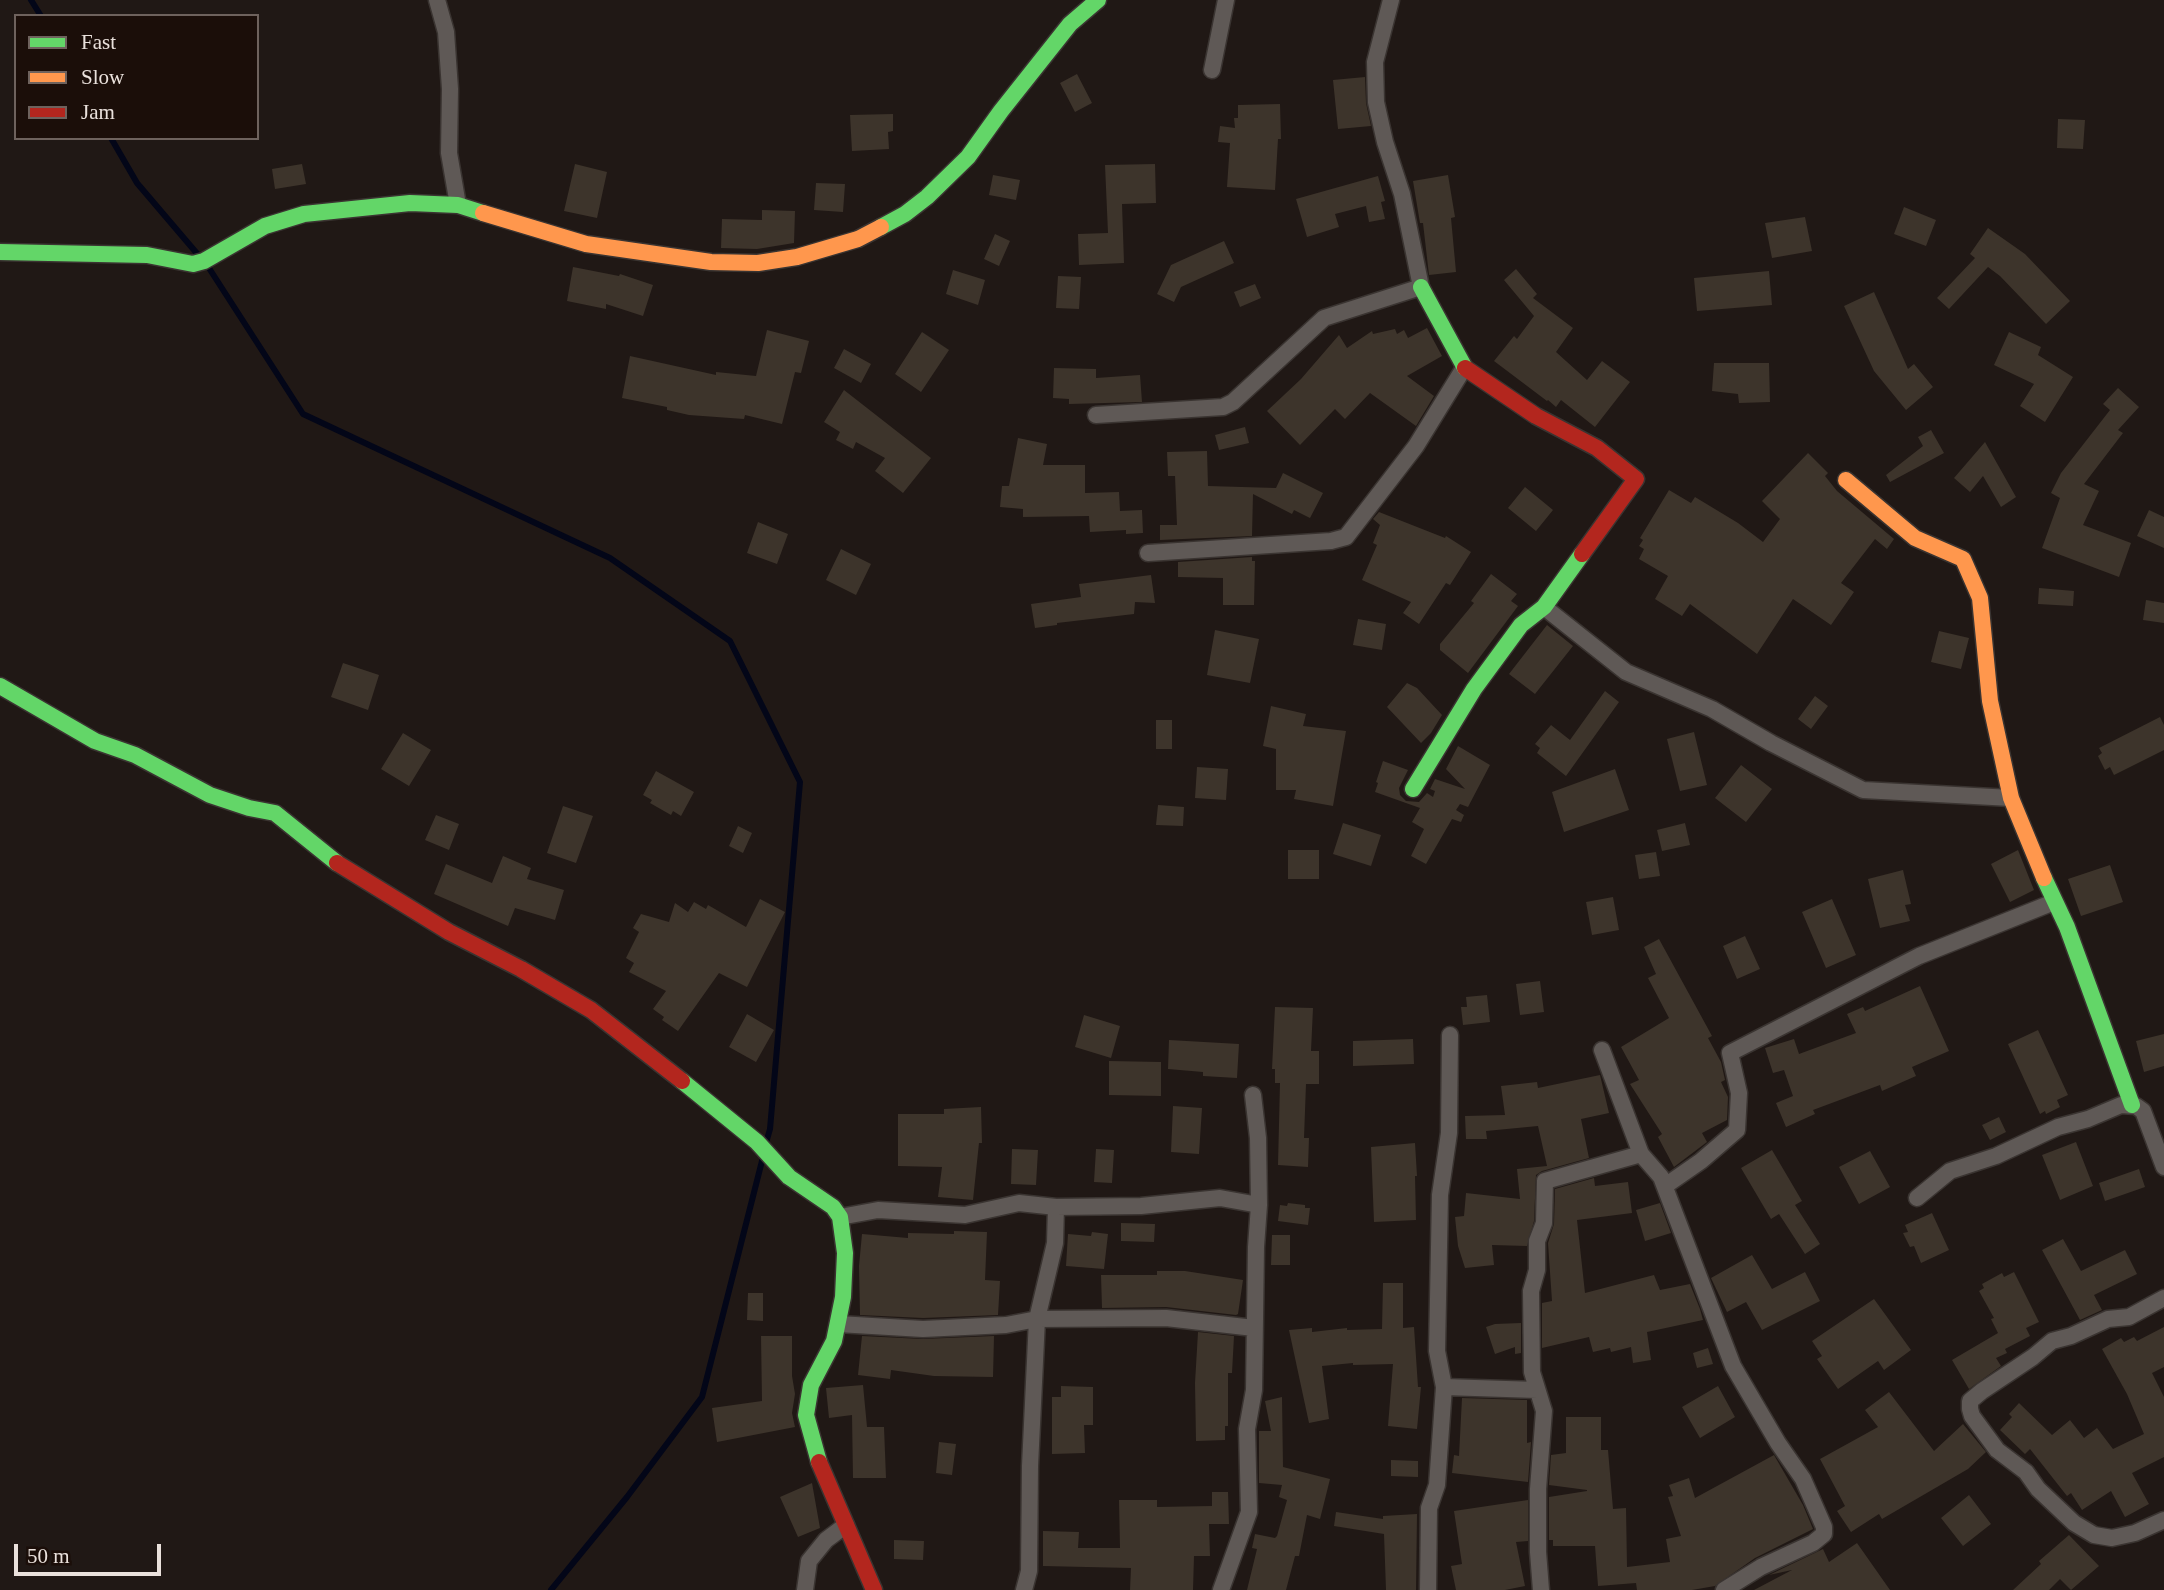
<!DOCTYPE html>
<style>
body{margin:0}
#map{position:relative;width:2164px;height:1590px;overflow:hidden;background:#201815;font-family:"Times New Roman",serif}
canvas{display:block}
.legend{position:absolute;left:14px;top:14px;width:245px;height:126px;box-sizing:border-box;background:#1b0e09;border:2px solid #6e625d;margin:0;padding:9px 12px;list-style:none;font-size:21px;color:#eae1dc}
.legend li{display:flex;align-items:center;gap:14px;height:35px}
.legend b{width:35px;border:2px solid #6e625d}
.scale{position:absolute;left:14px;top:1544px;width:147px;height:32px;box-sizing:border-box;border:4px solid #eae1dc;border-top:0;padding-left:9px;font-size:21px;line-height:24px;white-space:nowrap;color:#eae1dc;-webkit-text-stroke:5px #1b0e09;paint-order:stroke}
</style>
<div id="map">
<canvas width="2164" height="1590"></canvas>
<ul class="legend">
<li><b style="height:9px;background:#63d668"></b>Fast</li>
<li><b style="height:9px;background:#ff974d"></b>Slow</li>
<li><b style="height:9px;background:#b3261e"></b>Jam</li>
</ul>
<div class="scale">50 m</div>
</div>
<script>
const ctx = document.querySelector('canvas').getContext('2d');
ctx.lineJoin = 'round';
const shape = rows => new Path2D(rows.map(r => 'M' + r).join(''));
function trace(path, color, width, dash) { ctx.strokeStyle = color; ctx.lineWidth = width; ctx.lineCap = dash ? 'butt' : 'round'; ctx.setLineDash(dash || []); ctx.stroke(path); }
function fill(path, color) { ctx.fillStyle = color; ctx.fill(path, 'evenodd'); }
const stream = shape([
 [31,0,41,16],
 [111,138,137,183,200,257],
 [207,265,303,414,610,558,730,641,800,782,770,1129,766,1143],
 [551,1590,627,1497,702,1397,763,1157]
]);
const building = shape([
 [1077,74,1092,103,1075,112,1060,83],
 [1365,77,1366,103,1371,126,1338,129,1333,80],
 [1280,104,1281,139,1278,139,1275,190,1227,187,1230,143,1218,142,1220,126,1235,128,1234,118,1238,118,1238,105],
 [893,114,893,131,888,132,889,149,852,151,850,115],
 [2058,119,2085,120,2083,149,2057,148],
 [302,164,306,184,275,189,272,169],
 [575,164,607,172,597,218,564,211],
 [1155,164,1156,203,1122,204,1124,263,1079,265,1078,234,1108,233,1105,165],
 [993,175,1020,180,1016,200,989,195],
 [1448,175,1455,217,1451,218,1456,272,1429,275,1423,223,1420,223,1413,181],
 [1378,176,1385,201,1381,202,1385,219,1369,222,1366,206,1335,214,1339,227,1307,237,1296,199],
 [816,183,845,184,843,212,814,210],
 [1904,207,1936,220,1926,246,1894,234],
 [762,210,795,211,794,243,757,249,721,248,722,219,762,220],
 [1805,217,1812,251,1772,258,1765,223],
 [1988,228,2025,254,2070,301,2046,324,2000,276,1988,267,1949,309,1937,298,1975,258,1970,254],
 [995,234,1010,241,999,266,984,259],
 [1224,241,1234,263,1181,287,1174,302,1157,294,1171,265],
 [573,267,619,276,620,274,653,285,643,316,606,304,606,309,567,301],
 [1516,269,1537,294,1533,298,1573,328,1556,352,1587,380,1602,361,1630,382,1595,427,1561,400,1556,407,1548,400,1547,401,1494,361,1514,336,1517,339,1534,316,1504,280],
 [953,270,985,280,978,305,946,294],
 [1769,271,1772,305,1697,311,1694,278],
 [1058,276,1081,277,1079,309,1056,308],
 [1255,284,1261,298,1240,307,1234,292],
 [1874,292,1908,369,1914,364,1933,387,1906,410,1874,371,1844,306],
 [1427,328,1442,356,1407,376,1434,396,1416,426,1370,393,1345,419,1335,409,1300,445,1267,411,1301,379,1339,335,1347,348,1372,331,1373,334,1395,329,1397,334,1404,330,1408,338],
 [767,330,809,341,801,373,795,372,782,424,745,415,744,419,689,415,667,410,667,407,622,398,630,356,716,375,716,372,756,376],
 [922,332,949,350,921,392,895,374],
 [2009,332,2041,347,2038,355,2073,377,2045,422,2020,406,2034,384,1994,365],
 [844,349,871,364,861,383,834,368],
 [1714,363,1769,363,1770,402,1739,403,1738,394,1712,391],
 [1054,368,1096,369,1096,378,1140,375,1142,402,1069,404,1069,399,1053,398],
 [2118,388,2139,407,2118,430,2123,433,2084,484,2099,491,2083,525,2131,543,2119,577,2042,548,2060,498,2051,493,2061,473,2110,410,2103,404],
 [844,390,931,458,903,493,875,471,885,458,856,442,853,449,836,440,840,432,824,422],
 [1245,427,1249,443,1219,450,1215,435],
 [1931,430,1944,453,1890,482,1886,475,1923,446,1918,437],
 [1018,438,1047,444,1043,465,1085,465,1085,493,1119,492,1120,511,1142,510,1143,533,1126,534,1126,530,1090,532,1089,516,1023,517,1023,509,1000,507,1002,486,1009,486],
 [1985,442,2016,497,2001,507,1983,476,1970,492,1954,478],
 [1207,451,1208,486,1276,488,1283,473,1323,493,1310,518,1294,510,1292,514,1253,494,1252,536,1160,540,1160,525,1177,525,1175,476,1168,476,1167,452],
 [1808,453,1828,473,1825,476,1837,491,1894,539,1887,549,1875,539,1841,583,1854,592,1831,625,1793,599,1757,654,1690,604,1682,616,1655,599,1668,576,1639,559,1644,549,1639,546,1643,540,1640,538,1669,490,1691,503,1695,497,1738,523,1763,542,1780,519,1762,501],
 [1525,487,1553,510,1536,531,1508,508],
 [2149,510,2164,517,2164,548,2137,536],
 [1379,512,1445,538,1446,536,1471,552,1450,585,1446,583,1419,624,1403,613,1411,602,1362,580,1377,545,1373,543,1380,525,1373,519],
 [758,522,788,534,777,564,747,553],
 [841,549,871,564,856,595,826,580],
 [1252,557,1252,561,1255,561,1254,605,1223,605,1223,578,1178,577,1178,562],
 [1491,574,1517,594,1511,601,1518,606,1468,673,1440,650,1440,644,1474,603,1471,601],
 [1151,575,1155,603,1135,602,1134,614,1057,623,1057,625,1035,628,1031,604,1081,597,1079,584],
 [2039,588,2074,591,2073,606,2038,604],
 [2146,600,2164,603,2164,623,2143,620],
 [1358,619,1386,624,1382,650,1353,645],
 [1547,625,1573,646,1535,694,1509,674],
 [1215,630,1259,639,1250,683,1207,675],
 [1939,631,1969,638,1961,669,1931,662],
 [343,663,379,675,368,710,331,697],
 [1407,683,1417,688,1442,715,1431,733,1421,743,1387,707],
 [1605,691,1619,702,1566,776,1537,753,1540,748,1535,744,1551,725,1570,740],
 [1815,696,1828,706,1811,729,1798,719],
 [1271,706,1306,714,1303,726,1346,731,1333,806,1294,799,1296,790,1276,790,1276,749,1263,746],
 [2160,717,2164,725,2164,750,2114,775,2110,767,2105,770,2098,756,2102,753,2099,748],
 [1156,720,1172,720,1172,749,1156,749],
 [1694,732,1707,785,1680,791,1667,739],
 [403,733,431,750,409,786,381,769],
 [1458,746,1490,765,1468,807,1460,804,1456,810,1464,815,1461,822,1452,819,1426,864,1411,856,1424,829,1412,822,1420,808,1375,792,1378,783,1376,782,1383,761,1408,770,1399,788,1400,795,1406,801,1419,802,1427,793,1433,797,1435,791,1430,789,1435,779,1465,789,1446,769],
 [1741,765,1772,789,1746,822,1715,798],
 [1197,767,1228,769,1226,800,1195,798],
 [1615,769,1629,810,1564,832,1552,792],
 [656,771,694,792,681,816,673,811,671,815,650,803,652,800,643,795],
 [1158,805,1184,807,1183,826,1156,825],
 [563,806,593,816,576,863,547,853],
 [436,815,459,824,449,850,425,840],
 [1343,823,1381,835,1371,866,1333,854],
 [1685,823,1690,845,1662,851,1657,830],
 [738,826,752,833,743,853,729,846],
 [1288,850,1319,850,1319,879,1288,879],
 [2018,850,2034,890,2010,902,1991,864],
 [1656,852,1660,876,1639,879,1635,855],
 [503,856,531,868,527,879,564,890,555,920,515,908,508,926,434,894,446,864,492,883],
 [2110,865,2123,902,2081,916,2068,879],
 [1903,870,1911,904,1905,905,1910,921,1880,928,1868,879],
 [1613,897,1619,930,1592,935,1586,902],
 [760,899,785,912,747,987,719,973,678,1031,662,1020,664,1017,653,1009,666,991,629,972,634,963,626,958,639,932,633,928,641,914,669,922,675,903,688,912,694,902,706,909,708,905,746,927],
 [1832,899,1856,955,1826,968,1802,912],
 [1745,936,1760,969,1737,979,1723,946],
 [1659,939,1712,1036,1708,1038,1721,1062,1725,1080,1721,1082,1728,1097,1727,1120,1702,1133,1707,1142,1674,1167,1658,1137,1662,1134,1630,1084,1639,1080,1621,1047,1669,1018,1648,978,1656,974,1644,947],
 [1540,981,1544,1012,1520,1015,1516,984],
 [1920,986,1949,1051,1912,1067,1916,1076,1882,1091,1880,1085,1813,1110,1815,1114,1786,1127,1776,1103,1793,1096,1784,1070,1773,1073,1765,1048,1794,1039,1799,1054,1856,1033,1847,1014,1863,1007,1865,1011],
 [1487,995,1490,1022,1463,1025,1461,1007,1467,1007,1466,997],
 [1275,1007,1313,1008,1311,1051,1319,1051,1319,1084,1306,1084,1304,1138,1309,1138,1308,1167,1278,1165,1280,1083,1275,1083,1275,1069,1272,1069],
 [747,1014,774,1030,756,1062,729,1047],
 [1084,1015,1120,1026,1111,1058,1075,1047],
 [2038,1030,2068,1095,2057,1100,2060,1107,2046,1114,2045,1111,2040,1114,2008,1044],
 [2164,1034,2164,1066,2144,1072,2136,1041],
 [1413,1039,1414,1064,1353,1066,1353,1041],
 [1169,1040,1239,1044,1237,1078,1203,1076,1203,1072,1168,1069],
 [1109,1061,1161,1062,1161,1096,1109,1095],
 [1600,1075,1609,1113,1581,1119,1589,1158,1542,1171,1536,1175,1534,1221,1527,1246,1492,1245,1494,1265,1465,1268,1458,1246,1455,1217,1464,1216,1466,1193,1520,1199,1517,1169,1547,1166,1538,1126,1486,1131,1487,1139,1466,1139,1465,1116,1505,1115,1501,1086,1537,1082,1538,1088],
 [1173,1106,1202,1108,1199,1154,1171,1152],
 [981,1107,982,1143,979,1143,973,1200,938,1197,942,1167,898,1166,898,1114,944,1114,944,1109],
 [1999,1117,2006,1132,1990,1140,1982,1125],
 [2076,1142,2093,1186,2060,1200,2042,1155],
 [1415,1143,1417,1176,1415,1176,1416,1220,1374,1222,1371,1147],
 [1012,1149,1038,1150,1036,1185,1011,1184],
 [1096,1149,1114,1150,1112,1183,1094,1182],
 [1772,1150,1802,1201,1795,1205,1820,1244,1805,1254,1779,1214,1771,1219,1741,1168],
 [1870,1151,1890,1187,1859,1204,1839,1167],
 [2139,1169,2145,1187,2105,1201,2099,1183],
 [1594,1178,1595,1186,1628,1182,1632,1213,1577,1220,1585,1293,1654,1275,1660,1290,1690,1284,1700,1309,1703,1320,1647,1332,1651,1360,1633,1363,1631,1347,1611,1352,1610,1348,1593,1352,1589,1337,1542,1348,1542,1303,1552,1301,1548,1243,1554,1224,1555,1189],
 [1288,1203,1305,1205,1305,1208,1310,1208,1308,1225,1278,1221,1280,1205,1287,1206],
 [1660,1203,1671,1233,1645,1241,1636,1210],
 [1932,1213,1949,1250,1921,1263,1914,1246,1910,1247,1903,1233,1908,1232,1905,1225],
 [1121,1223,1155,1224,1154,1242,1121,1241],
 [954,1231,987,1232,985,1280,1000,1281,998,1315,923,1318,860,1315,859,1266,862,1234,908,1238,908,1233,954,1234],
 [1092,1232,1108,1234,1104,1269,1066,1266,1068,1234,1091,1236],
 [1272,1235,1290,1235,1290,1265,1271,1265],
 [2063,1239,2081,1271,2125,1250,2137,1274,2094,1295,2102,1310,2080,1320,2042,1250],
 [1752,1255,1772,1289,1805,1272,1820,1301,1762,1330,1746,1302,1727,1312,1711,1278],
 [1157,1271,1185,1271,1243,1280,1238,1314,1236,1315,1166,1307,1102,1308,1101,1275,1157,1275],
 [2014,1272,2039,1322,2026,1328,2030,1336,2005,1349,2007,1353,1996,1358,2001,1366,1969,1389,1952,1360,1998,1333,1991,1319,1994,1318,1979,1291,1984,1288,1982,1284,2002,1273,2004,1277],
 [1383,1283,1403,1283,1403,1328,1414,1327,1418,1387,1421,1387,1417,1429,1388,1426,1393,1364,1353,1365,1353,1363,1322,1366,1329,1419,1309,1423,1289,1330,1312,1328,1312,1332,1347,1328,1347,1330,1382,1329],
 [748,1293,763,1293,763,1321,747,1320],
 [1874,1299,1911,1350,1884,1370,1878,1361,1838,1389,1817,1359,1822,1356,1812,1341],
 [1521,1323,1521,1353,1515,1354,1515,1347,1495,1354,1486,1327,1495,1324],
 [2164,1327,2164,1367,2152,1373,2164,1397,2164,1457,2132,1473,2149,1504,2125,1517,2111,1491,2082,1510,2071,1493,2067,1496,2030,1449,2025,1454,2000,1430,2012,1417,2009,1414,2019,1403,2052,1435,2070,1420,2084,1438,2097,1428,2113,1449,2144,1434,2127,1394,2102,1349,2121,1338,2124,1342,2134,1337,2137,1341],
 [1198,1332,1234,1336,1232,1373,1228,1373,1228,1426,1225,1426,1225,1440,1196,1441,1195,1383],
 [761,1336,792,1336,792,1376,795,1394,792,1413,795,1427,717,1442,712,1408,762,1401],
 [862,1336,922,1339,994,1336,993,1377,934,1376,891,1370,890,1379,858,1375],
 [1708,1348,1713,1364,1697,1368,1693,1353],
 [863,1385,867,1427,884,1427,886,1478,853,1478,852,1415,829,1418,826,1388],
 [1061,1386,1093,1387,1093,1425,1084,1425,1085,1453,1052,1454,1052,1397,1061,1397],
 [1718,1386,1735,1417,1700,1438,1682,1407],
 [1889,1392,1934,1451,1963,1424,1986,1452,1968,1469,1882,1519,1879,1514,1851,1532,1837,1511,1845,1506,1820,1459,1878,1427,1865,1410],
 [1282,1397,1283,1467,1330,1479,1320,1519,1307,1515,1299,1556,1295,1556,1286,1590,1247,1590,1257,1549,1252,1548,1255,1534,1275,1538,1277,1536,1287,1500,1279,1497,1282,1485,1259,1483,1259,1431,1271,1431,1265,1401],
 [1462,1398,1527,1400,1527,1443,1531,1442,1528,1482,1452,1473,1454,1455,1459,1456],
 [1566,1417,1601,1417,1601,1450,1608,1450,1613,1509,1626,1508,1627,1567,1670,1562,1666,1539,1681,1536,1668,1497,1673,1496,1669,1485,1689,1478,1695,1498,1774,1455,1803,1505,1813,1529,1755,1558,1715,1586,1692,1590,1637,1590,1636,1583,1598,1586,1595,1546,1553,1546,1553,1540,1549,1540,1549,1497,1587,1491,1587,1490,1549,1485,1551,1455,1566,1453],
 [939,1442,956,1444,952,1475,936,1473],
 [1391,1460,1418,1461,1418,1477,1391,1476],
 [812,1483,820,1528,798,1537,780,1497],
 [1212,1492,1228,1492,1229,1524,1209,1524,1210,1556,1194,1556,1193,1590,1130,1590,1131,1568,1043,1566,1043,1531,1079,1532,1078,1548,1120,1548,1119,1500,1157,1500,1157,1507,1212,1506],
 [1969,1495,1991,1524,1963,1546,1941,1518],
 [1528,1500,1528,1541,1516,1542,1525,1586,1505,1590,1456,1590,1451,1566,1462,1564,1454,1511],
 [1336,1512,1383,1519,1383,1516,1417,1514,1416,1590,1386,1590,1384,1534,1334,1526],
 [2069,1535,2099,1566,2071,1590,2060,1579,2049,1590,2013,1590,2041,1564,2039,1561],
 [894,1540,924,1541,923,1560,894,1559],
 [1857,1543,1890,1590,1754,1590,1792,1570,1769,1575,1823,1549,1829,1562]
]);
const street = shape([
 [437,0,446,32,450,89,449,153,458,205],
 [1212,70,1226,0],
 [1096,415,1223,407,1233,402,1324,318,1421,287,1402,194,1385,142,1376,102,1375,62,1391,0],
 [1148,553,1331,541,1346,537,1416,446,1464,368],
 [1544,607,1626,672,1712,709,1771,743,1863,790,2011,798],
 [1602,1050,1641,1154,1661,1177,1733,1366,1778,1443,1803,1479,1824,1527,1824,1534,1813,1543,1761,1567,1724,1590],
 [1665,1186,1701,1161,1737,1130,1739,1093,1730,1053,1919,956,2054,902],
 [1917,1198,1950,1171,1996,1156,2058,1127,2088,1119,2121,1105,2136,1106,2143,1111,2164,1167],
 [840,1217,878,1210,965,1215,1019,1203,1056,1207,1141,1206,1220,1198,1259,1205],
 [2164,1298,2129,1317,2108,1319,2071,1336,2052,1341,2033,1357,1982,1391,1970,1401,1970,1409,1972,1416,1997,1450,2026,1472,2038,1489,2074,1523,2094,1535,2112,1538,2135,1533,2164,1520],
 [838,1324,923,1329,1006,1325,1037,1319,1166,1318,1254,1328],
 [1444,1387,1537,1390],
 [805,1590,809,1561,826,1540,846,1525],
 [1024,1590,1029,1571,1030,1466,1037,1319,1055,1243,1056,1207],
 [1221,1590,1249,1512,1247,1429,1254,1390,1256,1247,1259,1205,1258,1138,1253,1095],
 [1428,1590,1429,1508,1437,1485,1444,1387,1437,1351,1440,1195,1449,1133,1450,1035],
 [1541,1590,1538,1552,1538,1489,1544,1411,1532,1372,1531,1291,1537,1270,1537,1241,1544,1223,1545,1181,1641,1154]
]);
const fast = shape([
 [881,227,905,214,927,197,968,157,1001,111,1070,24,1098,0],
 [0,252,147,255,193,264,204,261,265,226,304,214,410,203,458,205,483,213],
 [1421,287,1465,368],
 [0,686,95,741,135,755,210,795,249,808,275,813,337,863],
 [1413,789,1474,689,1521,625,1544,607,1582,554],
 [2044,878,2067,927,2132,1105],
 [682,1081,757,1142,789,1177,833,1207,840,1217,845,1253,843,1297,834,1341,811,1385,806,1415,819,1462]
]);
const slow = shape([
 [483,213,586,244,711,262,758,263,797,257,858,239,881,227],
 [1846,480,1915,538,1963,559,1980,598,1990,701,2011,798,2044,878]
]);
const jam = shape([
 [1465,368,1536,416,1597,448,1636,479,1582,554],
 [337,863,449,932,521,969,591,1010,682,1081],
 [819,1462,874,1590]
]);
trace(stream, '#030618', 6);
fill(building, '#3d342b');
trace(street, '#3a3431', 19);
trace(fast, '#3a3431', 19);
trace(slow, '#3a3431', 19);
trace(jam, '#3a3431', 19);
trace(street, '#5f5956', 16);
trace(fast, '#63d668', 16);
trace(slow, '#ff974d', 16);
trace(jam, '#b3261e', 16);
</script>
